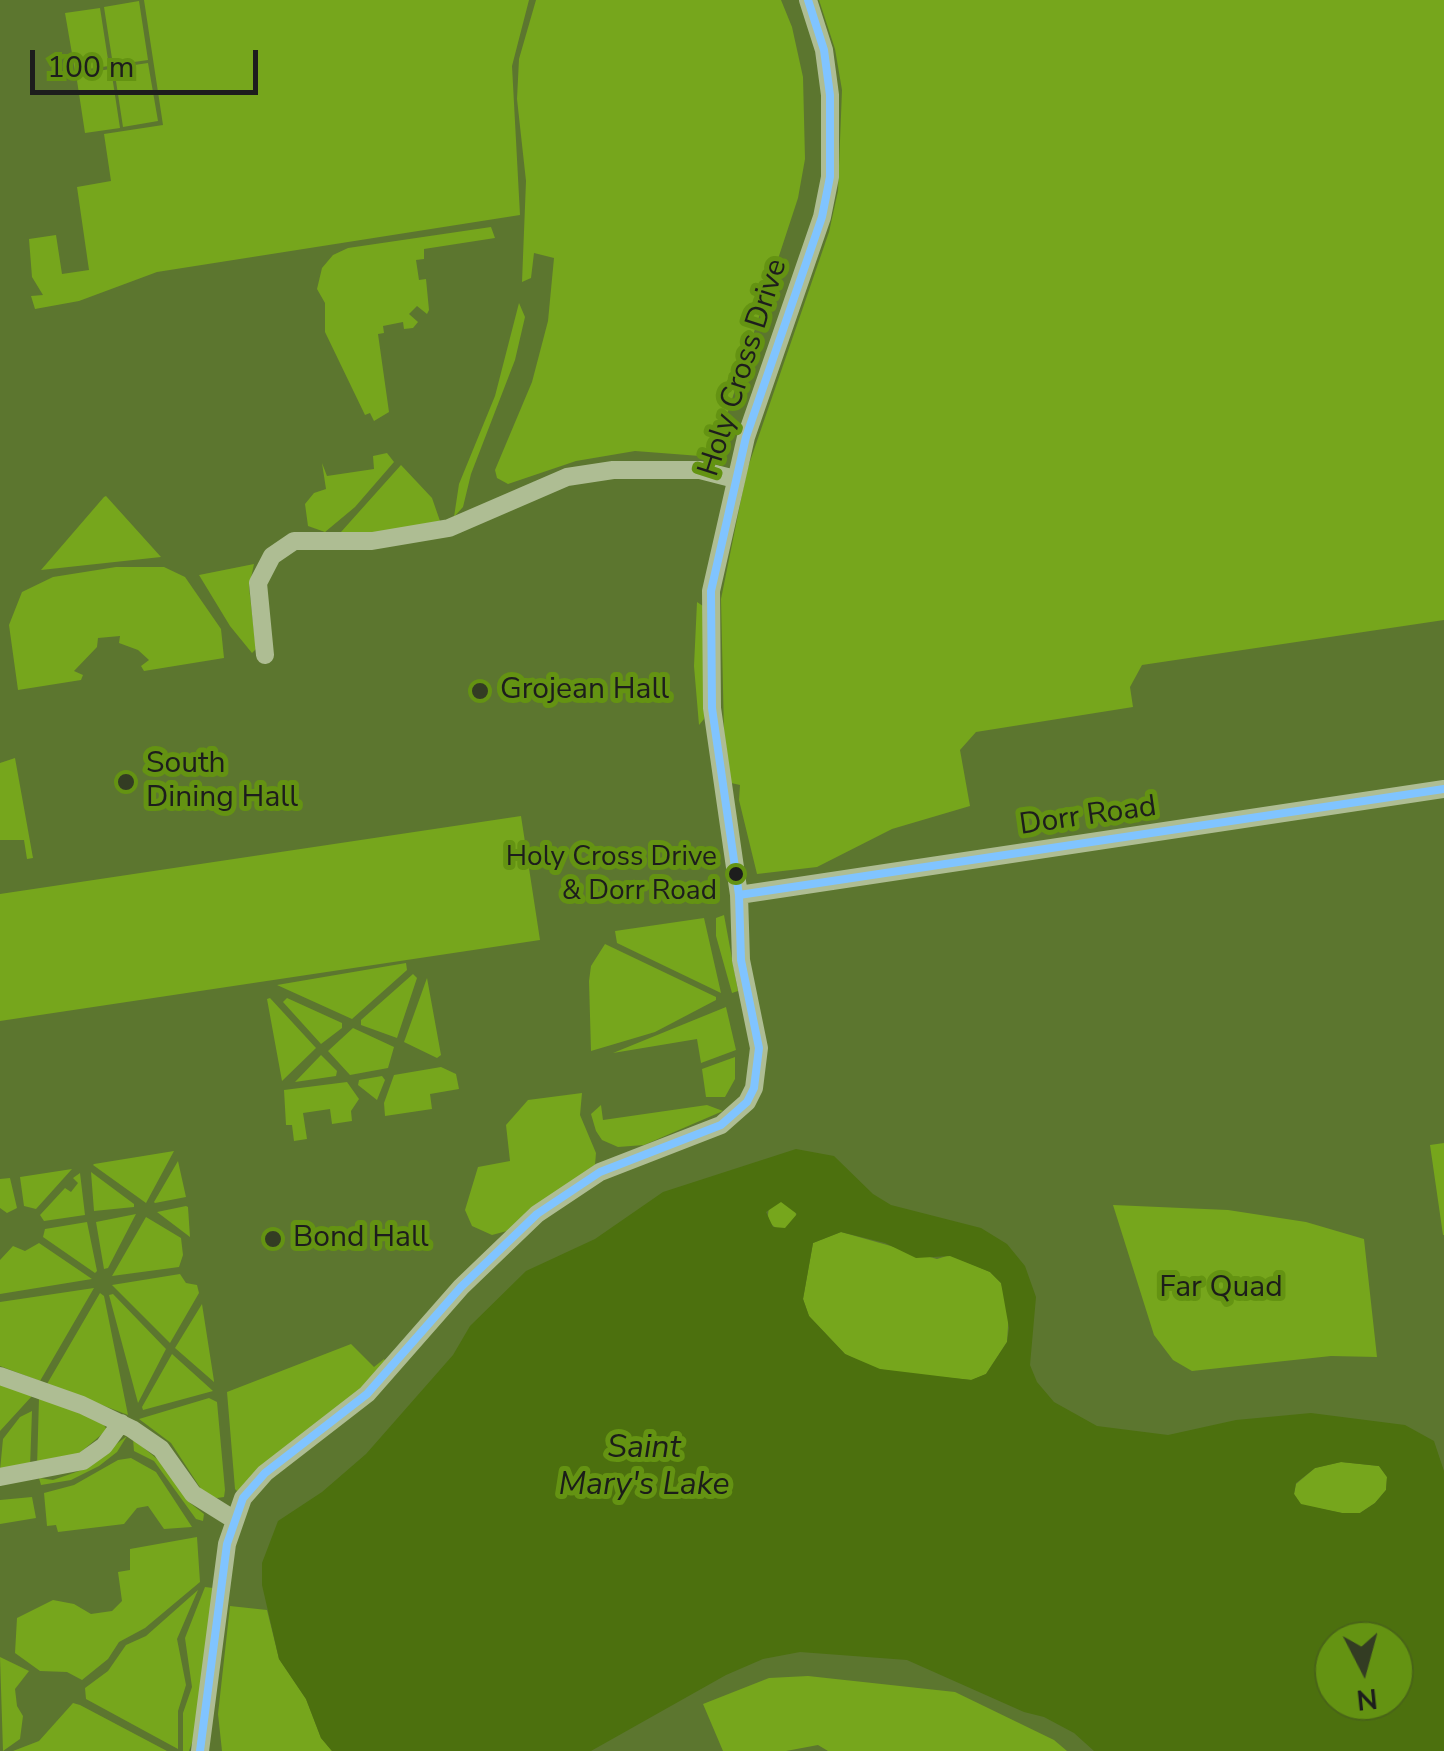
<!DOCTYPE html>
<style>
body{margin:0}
#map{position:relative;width:1444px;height:1751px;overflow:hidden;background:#5c762f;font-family:"Nunito Sans",sans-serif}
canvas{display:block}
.north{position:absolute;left:1314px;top:1621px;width:100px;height:100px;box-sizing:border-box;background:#649312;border:2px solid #486416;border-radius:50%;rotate:174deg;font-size:28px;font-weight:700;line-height:40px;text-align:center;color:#1d1d1d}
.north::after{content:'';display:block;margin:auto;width:35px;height:45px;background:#333c23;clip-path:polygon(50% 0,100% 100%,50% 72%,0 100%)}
.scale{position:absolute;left:30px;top:50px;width:228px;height:45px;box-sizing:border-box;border:5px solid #1d1d1d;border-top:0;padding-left:12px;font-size:30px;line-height:35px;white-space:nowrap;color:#1d1d1d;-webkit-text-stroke:8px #649312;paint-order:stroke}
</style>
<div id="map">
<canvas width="1444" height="1751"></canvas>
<div class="north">N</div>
<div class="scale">100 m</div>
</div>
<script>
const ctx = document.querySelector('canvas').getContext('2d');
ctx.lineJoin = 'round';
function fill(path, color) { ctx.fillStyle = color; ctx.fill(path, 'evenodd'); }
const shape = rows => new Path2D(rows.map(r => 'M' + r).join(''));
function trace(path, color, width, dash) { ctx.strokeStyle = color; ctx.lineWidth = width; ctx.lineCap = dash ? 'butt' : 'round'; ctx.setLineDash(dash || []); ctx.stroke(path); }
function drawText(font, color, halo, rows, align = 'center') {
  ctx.font = font + ' "Nunito Sans",sans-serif'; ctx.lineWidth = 10; ctx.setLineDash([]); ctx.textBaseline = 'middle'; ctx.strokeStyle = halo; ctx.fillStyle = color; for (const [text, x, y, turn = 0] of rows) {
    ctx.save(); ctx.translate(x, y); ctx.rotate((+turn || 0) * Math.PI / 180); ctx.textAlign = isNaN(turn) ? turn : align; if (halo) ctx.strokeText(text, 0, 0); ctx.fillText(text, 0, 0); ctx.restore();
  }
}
const green = shape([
 [144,0,529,0,512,66,520,215,157,272,79,301,35,309,31,296,43,295,32,277,29,239,56,235,62,274,89,270,77,187,111,181,104,134,163,125],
 [536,0,781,0,792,27,803,77,805,159,798,198,713,457,635,451,576,461,508,484,497,478,495,470,532,382,548,321,554,258,534,253,531,278,522,282,526,181,517,99,519,59],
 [819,0,1444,0,1444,620,1142,665,1130,687,1133,707,976,732,960,750,970,806,892,829,817,867,757,874,739,800,740,785,731,783,724,733,721,599,747,470,829,232,838,191,842,90,835,49],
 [139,1,148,60,113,65,104,7],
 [100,8,109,66,75,71,65,13],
 [148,63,158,121,123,127,114,68],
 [111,69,120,128,85,133,76,74],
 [491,227,495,238,424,249,424,259,416,260,419,280,426,279,429,310,427,314,417,306,409,314,418,322,413,328,404,329,403,322,383,326,384,333,378,334,389,412,374,421,370,413,365,415,325,332,325,303,317,289,322,268,333,255,348,248],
 [519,303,525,317,515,360,471,474,463,507,454,517,459,484,495,396],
 [387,453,394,462,355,507,325,532,308,526,305,504,314,493,326,489,322,463,327,476,374,469,373,456],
 [401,465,432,498,440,521,382,533,341,532],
 [106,496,161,557,41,570,104,497],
 [254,564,249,587,256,649,252,653,230,626,199,575],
 [116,567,164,567,185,577,221,629,224,658,144,671,141,666,149,660,138,650,119,643,120,636,98,638,97,647,74,671,83,675,81,680,18,690,9,625,22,592,53,577],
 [697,602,703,606,704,719,699,725,694,666],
 [15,758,33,858,27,859,24,840,0,840,0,763],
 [521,816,540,940,0,1021,0,894],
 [724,915,738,991,732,993,716,936,716,918],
 [704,918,721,993,617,943,615,931],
 [605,944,716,997,716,1000,655,1032,591,1051,589,981,591,966],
 [406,963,407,970,352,1019,277,985],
 [413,974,417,978,397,1038,361,1025,361,1020],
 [427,978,441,1055,437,1058,404,1042],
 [270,998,316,1048,282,1081,267,999],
 [287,998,342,1023,342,1028,321,1044,283,1002],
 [726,1007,736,1050,701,1063,697,1039,613,1053],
 [353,1028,394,1047,388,1068,350,1075,328,1051],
 [321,1055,337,1071,336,1076,295,1082],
 [735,1057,735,1079,725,1097,706,1097,702,1069],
 [441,1067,456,1074,459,1089,430,1094,432,1109,385,1116,384,1103,394,1075],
 [382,1076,385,1080,377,1100,358,1085,359,1080],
 [347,1082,359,1099,351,1111,352,1121,332,1124,330,1109,303,1113,307,1139,294,1141,292,1125,286,1125,284,1090],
 [582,1093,580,1115,596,1153,595,1165,507,1231,492,1235,472,1226,465,1210,478,1167,510,1161,506,1125,528,1100],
 [601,1105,603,1120,707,1105,723,1111,644,1145,618,1147,602,1140,596,1131,591,1114],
 [1444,1143,1444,1235,1443,1235,1430,1145],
 [174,1151,146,1203,93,1165,94,1164],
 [178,1161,186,1197,155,1203,154,1202],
 [72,1169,36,1209,24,1206,20,1177],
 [91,1172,134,1204,134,1207,94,1211],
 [80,1173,85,1215,44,1221,40,1215,65,1188,71,1192,78,1183,73,1178],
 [10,1178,17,1208,7,1213,0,1208,0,1179],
 '768 1215a14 14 0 1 1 28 0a14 14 0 1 1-28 0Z',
 [1113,1205,1228,1210,1306,1222,1364,1239,1377,1357,1331,1356,1192,1371,1173,1360,1154,1335],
 [188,1207,190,1237,157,1212,186,1206],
 [136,1214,108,1268,104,1269,96,1222],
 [146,1217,181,1238,183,1255,179,1267,112,1276],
 [87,1222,97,1271,95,1273,43,1237,45,1229],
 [841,1232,937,1259,950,1255,990,1272,1001,1283,1009,1311,1007,1342,986,1374,972,1380,916,1375,871,1368,845,1354,809,1316,803,1299,813,1243],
 [39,1243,92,1279,0,1294,0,1260,13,1246,25,1251],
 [180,1274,186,1283,197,1285,199,1293,170,1343,112,1285],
 [94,1288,40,1381,0,1366,0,1302],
 [100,1293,104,1296,128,1415,47,1384],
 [113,1294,166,1349,138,1403,109,1295],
 [202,1304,214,1381,214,1382,175,1348],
 [351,1344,374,1367,384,1359,387,1363,351,1399,239,1493,235,1489,227,1392],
 [172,1354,213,1391,143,1410,142,1407],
 [0,1383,32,1396,0,1431],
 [39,1398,101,1420,107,1430,76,1456,37,1467],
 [209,1398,217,1402,225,1490,224,1497,217,1498,205,1495,171,1443,139,1419],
 [32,1411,30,1468,0,1470,3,1439,20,1417],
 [127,1436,117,1452,99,1466,71,1480,41,1485,39,1478,53,1480,82,1470],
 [133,1439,162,1463,190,1503,204,1514,203,1521,196,1519,154,1461,134,1451],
 [131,1458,156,1472,192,1527,164,1529,148,1506,137,1508,124,1524,58,1532,56,1525,47,1526,44,1493,74,1485,118,1460],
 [1341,1462,1379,1466,1387,1477,1386,1490,1375,1503,1360,1513,1342,1513,1301,1505,1294,1494,1296,1484,1315,1468],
 [32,1497,36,1518,0,1524,0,1500],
 [197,1537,200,1582,145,1628,119,1642,108,1659,82,1680,67,1672,40,1671,15,1653,17,1618,53,1600,74,1604,91,1614,112,1611,122,1601,118,1572,130,1570,130,1549],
 [205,1587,213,1588,194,1737,189,1751,183,1751,183,1713,192,1687,185,1638],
 [198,1590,177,1639,186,1685,178,1711,178,1749,86,1699,85,1688,108,1671,126,1645,146,1636],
 [230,1606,267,1610,279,1659,306,1699,321,1738,332,1751,222,1751,218,1714],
 [0,1657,29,1671,15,1689,17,1706,23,1716,20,1739,3,1751],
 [808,1676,955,1692,1054,1740,1067,1751,828,1751,818,1745,786,1751,723,1751,703,1704,769,1678],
 [73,1703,80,1705,167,1751,13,1751,39,1741]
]);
const water = shape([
 [796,1149,834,1156,873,1194,891,1205,981,1228,1007,1244,1025,1266,1036,1297,1030,1365,1037,1382,1054,1402,1097,1426,1168,1435,1236,1420,1311,1413,1405,1425,1434,1441,1444,1471,1444,1751,1094,1751,1074,1733,1044,1717,1024,1712,907,1660,800,1652,763,1659,726,1675,591,1751,332,1751,321,1738,306,1699,279,1659,262,1585,262,1563,278,1521,322,1492,366,1454,453,1355,470,1326,526,1271,595,1239,663,1192],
 [781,1202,797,1214,785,1228,773,1227,766,1212],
 [841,1232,885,1243,916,1258,950,1256,990,1272,1001,1283,1009,1328,1007,1342,986,1374,971,1380,880,1369,845,1354,809,1316,803,1299,813,1243],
 [1341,1462,1379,1466,1387,1477,1386,1490,1375,1503,1360,1513,1342,1513,1301,1504,1294,1494,1296,1483,1315,1468],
 [1334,1641,1394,1641,1394,1701,1334,1701]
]);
const minor = shape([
 [265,655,258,583,272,556,294,541,372,541,449,528,567,477,613,470,700,470,735,479],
 [739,895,1444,789],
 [0,1376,82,1405,132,1429,161,1449,193,1494,233,1519],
 [0,1477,83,1461,104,1446,121,1423],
 [200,1751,227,1544,243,1498,265,1473,367,1394,461,1287,537,1214,600,1172,721,1125,747,1102,754,1088,759,1048,741,960,739,895,712,708,711,591,746,437,822,217,830,177,830,95,824,50,808,0]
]);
const bus1 = shape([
 [739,895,1444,789],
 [200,1751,227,1544,243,1498,265,1473,367,1394,461,1287,537,1214,600,1172,721,1125,747,1102,754,1088,759,1048,741,960,739,895,712,708,711,591,746,437,822,217,830,177,830,95,824,50,808,0]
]);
const markers = [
 [480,691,10,"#333c23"],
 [126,782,10,"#333c23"],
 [736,874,9,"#1d1d1d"],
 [273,1239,10,"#333c23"]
];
const busNames = [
 ["Holy Cross Drive",717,858],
 ["& Dorr Road",717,892]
];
const streetNames = [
 ["Holy Cross Drive",744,368,-72],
 ["Dorr Road",1088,817,-8]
];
const poiNames = [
 ["Grojean Hall",500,691],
 ["South",146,765],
 ["Dining Hall",146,799],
 ["Bond Hall",293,1239]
];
const parkNames = [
 ["Far Quad",1221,1289]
];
const waterNames = [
 ["Saint",644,1449],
 ["Mary's Lake",644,1486]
];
fill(green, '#76a61c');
fill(water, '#4c700e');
trace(minor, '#aebd93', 18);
trace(bus1, '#80c4ff', 8);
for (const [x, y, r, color] of markers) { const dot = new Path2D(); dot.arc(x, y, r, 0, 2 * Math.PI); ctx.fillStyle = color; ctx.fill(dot); trace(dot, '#649312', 4); }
drawText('28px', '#1d1d1d', '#649312', busNames, 'right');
drawText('30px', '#1d1d1d', '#649312', streetNames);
drawText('30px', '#1d1d1d', '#649312', poiNames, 'left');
drawText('30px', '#1c1d1a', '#649312', parkNames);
drawText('italic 32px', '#1b1d19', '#649312', waterNames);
</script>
